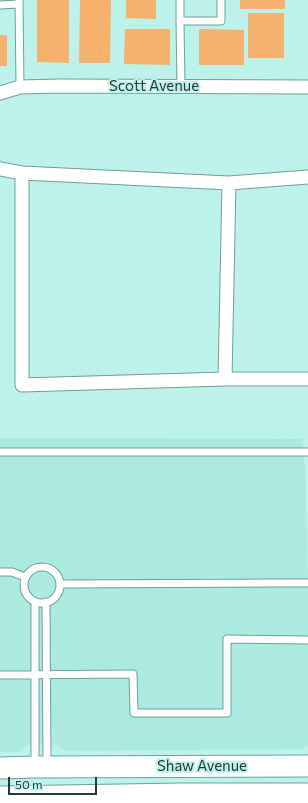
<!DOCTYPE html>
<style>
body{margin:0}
#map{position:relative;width:308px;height:803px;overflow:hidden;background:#bdf2eb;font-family:Commissioner,sans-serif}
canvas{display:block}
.scale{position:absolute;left:8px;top:777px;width:89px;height:18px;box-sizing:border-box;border:2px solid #253b38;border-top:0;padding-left:5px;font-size:12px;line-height:14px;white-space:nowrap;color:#253b38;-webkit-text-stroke:3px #bdf2eb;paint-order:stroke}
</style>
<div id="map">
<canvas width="308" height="803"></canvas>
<div class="scale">50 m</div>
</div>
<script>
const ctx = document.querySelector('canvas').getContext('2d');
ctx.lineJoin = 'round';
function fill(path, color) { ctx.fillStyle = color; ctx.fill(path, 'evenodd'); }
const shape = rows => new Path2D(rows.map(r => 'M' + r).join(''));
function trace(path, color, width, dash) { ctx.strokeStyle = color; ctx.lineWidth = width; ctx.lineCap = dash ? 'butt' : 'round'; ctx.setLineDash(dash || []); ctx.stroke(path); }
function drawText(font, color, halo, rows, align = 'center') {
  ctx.font = font + ' Commissioner,sans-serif'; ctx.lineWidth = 4; ctx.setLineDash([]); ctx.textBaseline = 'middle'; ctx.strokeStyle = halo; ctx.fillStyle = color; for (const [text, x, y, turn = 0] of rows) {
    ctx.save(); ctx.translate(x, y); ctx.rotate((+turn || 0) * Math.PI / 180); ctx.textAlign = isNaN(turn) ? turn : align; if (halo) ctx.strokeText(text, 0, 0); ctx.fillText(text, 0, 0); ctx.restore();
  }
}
const built = shape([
 [0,438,303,439,306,488,306,515,308,582,308,745,303,749,66,751,57,745,27,745,19,752,0,752]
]);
const building = shape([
 [37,0,69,0,69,63,37,62],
 [80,0,111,0,110,63,79,63],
 [126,0,156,0,156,19,126,18],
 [240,0,285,0,285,9,240,9],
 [248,13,284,13,284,58,248,58],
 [125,29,170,29,170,65,124,64],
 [199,29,244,30,244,65,199,65],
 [0,35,7,35,7,66,0,66]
]);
const lane = shape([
 [19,0,20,87],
 [0,5,19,4],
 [180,21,180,0],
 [181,86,180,21,221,21,221,0],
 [0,452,308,452],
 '24 585a18 18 0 1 1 36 0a18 18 0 1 1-36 0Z',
 [0,572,12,572,25,577],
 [60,584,278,583,308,583],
 [35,602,35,766],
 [46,602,47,765],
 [0,675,133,674,134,713,227,713,227,639,308,640]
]);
const street = shape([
 [0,93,20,87,60,86,308,87],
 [0,169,22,173,229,183,308,177],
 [22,173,22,385,225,379,229,183],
 [225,379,308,379]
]);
const primary = shape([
 [0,768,35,767,308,766],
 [0,797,181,794,308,794]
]);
const streetNames = [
 ["Scott Avenue",154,86],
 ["Shaw Avenue",202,766]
];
fill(built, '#aaeae1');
fill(building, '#f4b26e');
trace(lane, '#6da19a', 9);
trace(street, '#6da19a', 15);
trace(primary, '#6da19a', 23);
trace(lane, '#fff', 7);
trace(street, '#fff', 13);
trace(primary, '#fff', 21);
drawText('15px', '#253b38', '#bdf2eb', streetNames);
</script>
